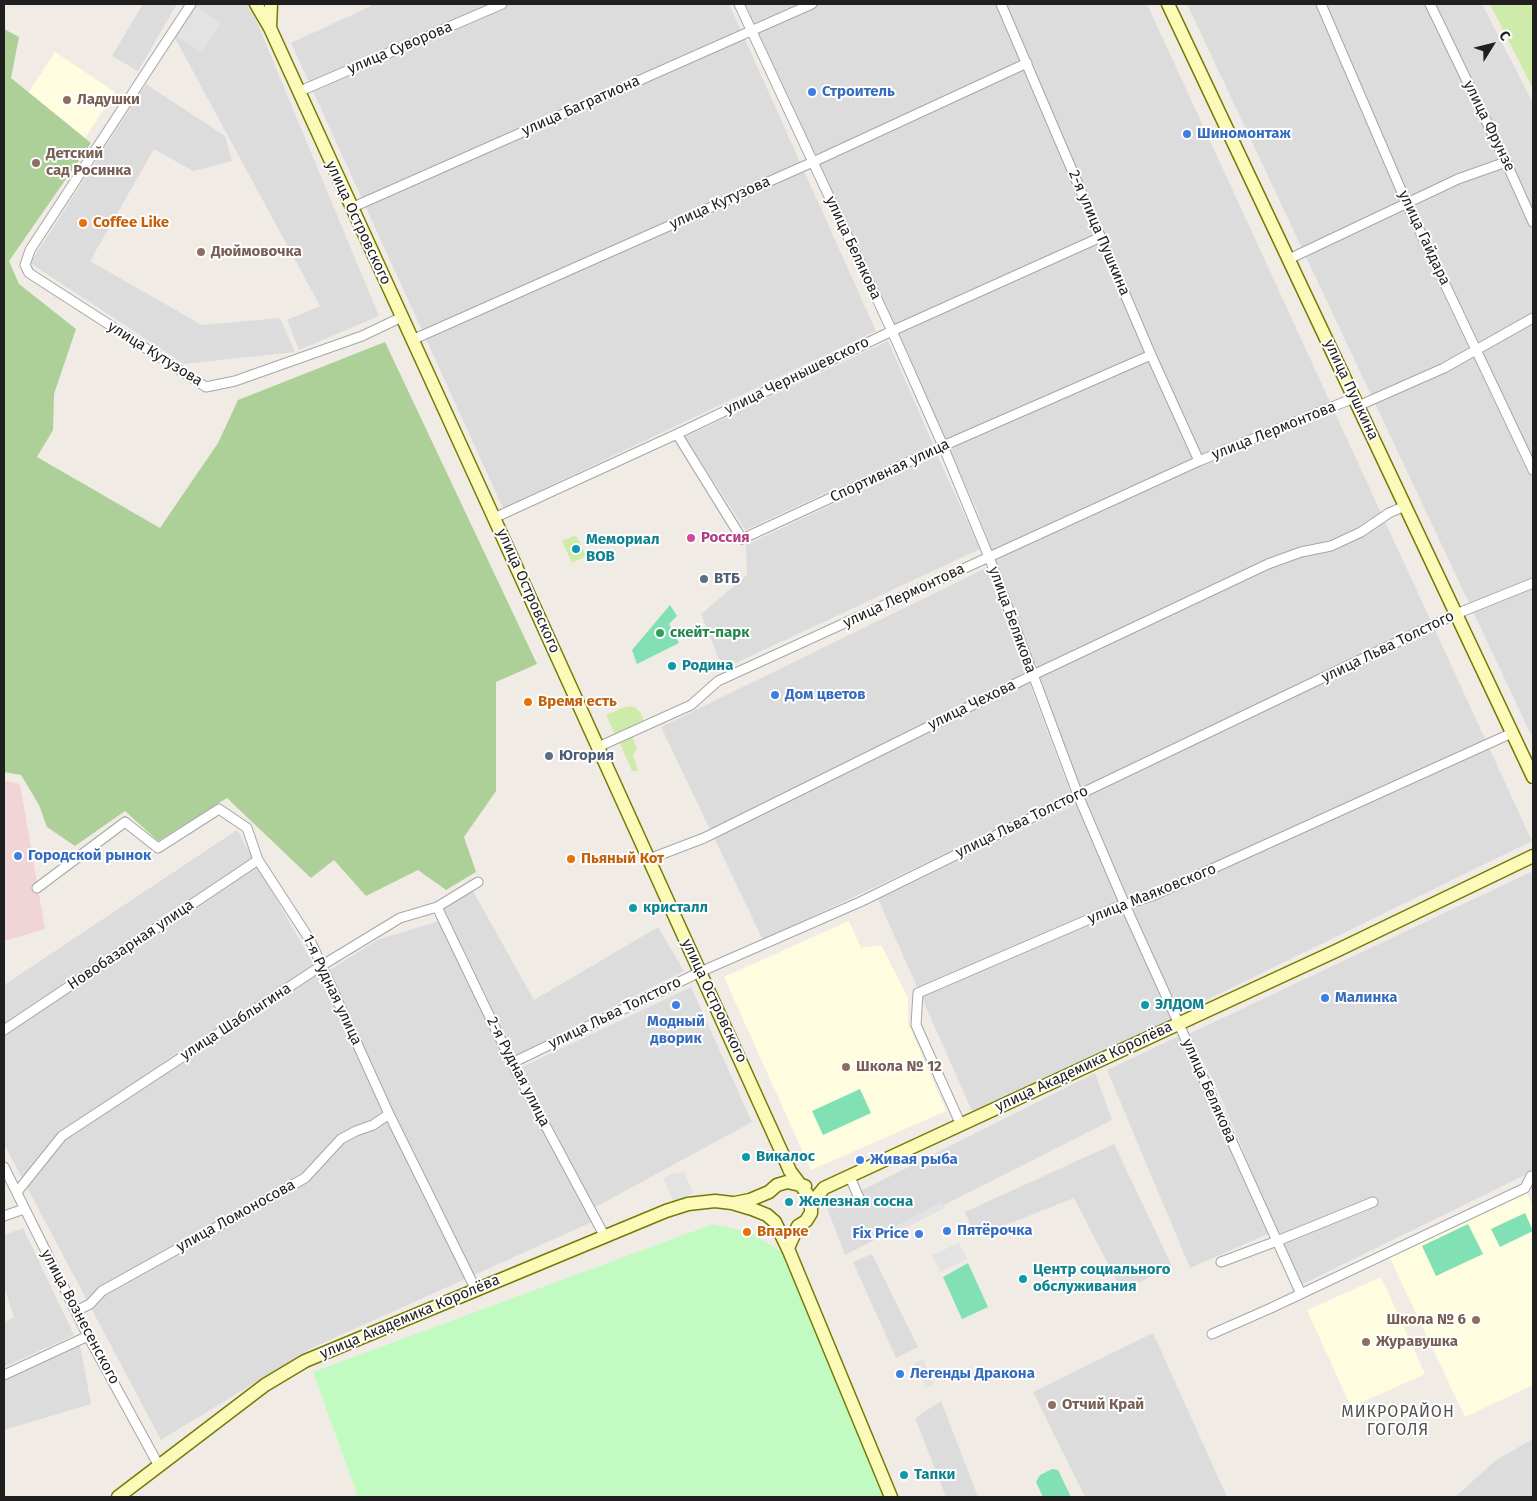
<!DOCTYPE html>
<meta charset="utf-8">
<style>
body{margin:0}
#map{position:relative;width:1537px;height:1501px;overflow:hidden;background:#f0ece5;font-family:"Fira Sans",sans-serif}
canvas{display:block}
.frame{position:absolute;inset:0;border:5px solid #1f1f1f;pointer-events:none}
.north{position:absolute;left:1467px;top:20px;width:50px;height:50px;-webkit-text-stroke:4px #fff;paint-order:stroke;rotate:54deg;font-size:14px;font-weight:700;line-height:20px;text-align:center;color:#1f1f1f}
.north::after{content:'';display:block;margin:auto;width:18px;height:22px;background:#1f1f1f;clip-path:polygon(50% 0,100% 100%,50% 72%,0 100%)}
</style>
<div id="map">
<canvas width="1537" height="1501"></canvas>
<div class="frame"></div>
<div class="north">С</div>
</div>
<script>
const ctx = document.querySelector('canvas').getContext('2d');
ctx.lineJoin = 'round';
function fill(path, color) { ctx.fillStyle = color; ctx.fill(path, 'evenodd'); }
const shape = rows => new Path2D(rows.map(r => 'M' + r).join(''));
function trace(path, color, width, dash) { ctx.strokeStyle = color; ctx.lineWidth = width; ctx.lineCap = dash ? 'butt' : 'round'; ctx.setLineDash(dash || []); ctx.stroke(path); }
function drawText(font, color, halo, rows, align = 'center') {
  ctx.font = font + ' "Fira Sans",sans-serif'; ctx.lineWidth = 4; ctx.setLineDash([]); ctx.textBaseline = 'middle'; ctx.strokeStyle = halo; ctx.fillStyle = color; for (const [text, x, y, turn = 0] of rows) {
    ctx.save(); ctx.translate(x, y); ctx.rotate((+turn || 0) * Math.PI / 180); ctx.textAlign = isNaN(turn) ? turn : align; if (halo) ctx.strokeText(text, 0, 0); ctx.fillText(text, 0, 0); ctx.restore();
  }
}
const residential = shape([
 [143,4,177,4,138,71,112,56],
 [197,4,246,4,256,20,379,316,299,350,287,320,320,306,175,38],
 [370,4,729,4,876,331,503,508,291,43,371,6],
 [745,4,1147,4,1532,841,1180,1013,1081,801,977,511],
 [1187,4,1482,4,1533,103,1533,739],
 [146,84,225,136,232,161,193,171,154,149,90,261,202,325,280,318,295,352,184,364,30,263],
 [888,341,933,444,745,530,685,437],
 [937,455,980,549,723,669,701,614,747,575,746,545],
 [986,568,1071,794,763,940,661,727],
 [1076,804,1171,1019,972,1111,878,899],
 [237,830,320,976,377,940,439,921,508,1066,592,1222,312,1348,161,1440,4,1144,4,985],
 [1533,871,1533,1171,1299,1286,1217,1088,1189,1034],
 [473,891,534,1000,658,927,684,971,515,1056,444,909],
 [691,987,752,1122,594,1208,522,1067],
 [1179,1036,1268,1234,1190,1268,1107,1070],
 [1095,1073,1112,1120,845,1255,827,1208],
 [1114,1144,1172,1266,1122,1291,1074,1198,975,1237,965,1212],
 [23,1228,74,1335,4,1367,4,1322,14,1317,4,1287,4,1235],
 [872,1254,918,1347,896,1358,853,1262],
 [1153,1333,1227,1497,1085,1497,1033,1392],
 [80,1345,91,1404,4,1430,4,1380],
 [941,1401,978,1497,946,1497,915,1418],
 [1533,1439,1533,1497,1455,1497,1496,1460]
]);
const commercial = shape([
 [4,781,20,784,45,929,4,941]
]);
const education = shape([
 [55,52,115,92,79,147,4,130],
 [849,921,861,948,881,945,908,998,908,1023,946,1111,811,1170,724,977],
 [1526,1191,1533,1207,1533,1385,1465,1417,1389,1256],
 [1381,1277,1425,1374,1351,1407,1307,1310]
]);
const grass = shape([
 [1490,4,1533,4,1533,89],
 [576,535,586,556,572,563,562,541],
 [630,706,636,708,641,713,645,724,616,737,606,715,625,707],
 [632,737,637,748,633,756,638,769,637,771,632,771,620,743]
]);
const forest = shape([
 [4,29,19,37,11,78,91,143,9,261,19,284,76,329,54,394,53,430,37,457,160,528,218,443,238,400,385,342,537,664,496,682,496,791,464,837,476,872,446,890,418,870,366,896,334,860,311,878,227,798,158,841,125,811,75,846,47,827,39,805,21,775,4,772]
]);
const park = shape([
 [713,1224,751,1233,780,1251,789,1251,889,1497,351,1497,357,1494,313,1372]
]);
const pitch = shape([
 [670,605,677,616,669,624,679,643,637,664,632,650],
 [860,1089,871,1113,823,1135,812,1111],
 [1525,1213,1533,1231,1500,1247,1491,1229],
 [1468,1224,1483,1254,1436,1276,1422,1246],
 [968,1263,988,1307,962,1319,943,1277],
 [1052,1469,1058,1470,1071,1497,1043,1497,1036,1482,1040,1475]
]);
const parking = shape([
 [196,7,221,23,202,52,177,37],
 [676,1171,677,1174,684,1172,693,1193,674,1202,663,1179],
 [942,1202,945,1208,899,1231,896,1226],
 [959,1243,967,1259,940,1272,932,1255],
 [923,1359,934,1384,926,1388,914,1363]
]);
const street = shape([
 [191,4,30,250,25,265,29,273,206,387,235,381,362,336,402,317],
 [739,4,892,331,943,446,989,557,1078,795,1125,905,1301,1294],
 [1001,4,1151,355,1199,461],
 [1321,4,1407,204,1533,470],
 [1430,4,1506,162,1533,222],
 [298,92,502,4],
 [351,208,812,4],
 [1289,259,1458,179,1506,162],
 [412,340,813,162,1027,63],
 [1358,406,1444,368,1533,318],
 [677,434,742,539,943,446,1151,355],
 [494,518,677,434,892,331,1101,237],
 [598,747,691,705,718,681,1199,461,1354,398],
 [649,859,704,838,1033,675,1268,564,1301,552,1331,546,1361,532,1389,513,1405,506],
 [37,888,125,822,158,848,219,809,247,828,258,860,310,940,389,1114,476,1290],
 [437,907,512,1063,604,1235],
 [4,1030,258,860],
 [512,1063,700,972,860,902,1078,795,1456,614,1533,583],
 [961,1125,916,1025,918,993,1115,908,1152,896,1512,733],
 [4,1167,88,1336,159,1466],
 [850,1177,859,1198],
 [17,1192,62,1136,321,966,400,918,437,907,478,882],
 [4,1216,24,1209],
 [1221,1262,1277,1241,1373,1202],
 [76,1311,90,1304,102,1291,305,1178,341,1139,356,1131,373,1125,389,1114],
 [1212,1334,1271,1308,1525,1188,1531,1176],
 [4,1375,88,1336]
]);
const secondary = shape([
 [256,4,270,28,494,518,783,1155,790,1171,808,1195,811,1204,811,1213,806,1221,798,1226,788,1248],
 [1168,4,1533,777],
 [270,28,271,4],
 [735,1203,750,1200,769,1192,777,1185,787,1182,805,1186],
 [811,1204,824,1188,1338,950,1533,856],
 [118,1497,265,1385,305,1361,666,1211,688,1204,715,1201,732,1203,752,1209,767,1215,775,1222,789,1251,891,1497]
]);
const markers = [
 [812,92,5,"#3f7fe0"],
 [67,100,5,"#8d6e63"],
 [1187,134,5,"#3f7fe0"],
 [36,163,5,"#8d6e63"],
 [83,223,5,"#e8710a"],
 [201,252,5,"#8d6e63"],
 [691,538,5,"#d1479c"],
 [576,549,5,"#0f9aa8"],
 [704,579,5,"#5c6f8a"],
 [660,633,5,"#2e9e5b"],
 [672,666,5,"#0f9aa8"],
 [775,695,5,"#3f7fe0"],
 [528,702,5,"#e8710a"],
 [549,756,5,"#5c6f8a"],
 [18,856,5,"#3f7fe0"],
 [571,859,5,"#e8710a"],
 [633,908,5,"#0f9aa8"],
 [1325,998,5,"#3f7fe0"],
 [676,1005,5,"#3f7fe0"],
 [1145,1005,5,"#0f9aa8"],
 [846,1067,5,"#8d6e63"],
 [746,1157,5,"#0f9aa8"],
 [860,1160,5,"#3f7fe0"],
 [789,1202,5,"#0f9aa8"],
 [947,1231,5,"#3f7fe0"],
 [747,1232,5,"#e8710a"],
 [919,1234,5,"#3f7fe0"],
 [1023,1279,5,"#0f9aa8"],
 [1476,1320,5,"#8d6e63"],
 [1366,1342,5,"#8d6e63"],
 [900,1374,5,"#3f7fe0"],
 [1052,1405,5,"#8d6e63"],
 [904,1475,5,"#0f9aa8"]
];
const streetNames = [
 ["улица Суворова",400,48,-23],
 ["улица Багратиона",581,106,-24],
 ["улица Фрунзе",1489,126,64],
 ["улица Кутузова",720,203,-24],
 ["улица Островского",358,223,65],
 ["2-я улица Пушкина",1099,233,67],
 ["улица Гайдара",1424,238,65],
 ["улица Белякова",853,248,65],
 ["улица Кутузова",155,354,32],
 ["улица Чернышевского",797,376,-26],
 ["улица Пушкина",1351,390,65],
 ["улица Лермонтова",1274,431,-22],
 ["Спортивная улица",890,471,-25],
 ["улица Островского",528,591,66],
 ["улица Лермонтова",904,596,-25],
 ["улица Белякова",1012,620,70],
 ["улица Льва Толстого",1388,647,-26],
 ["улица Чехова",972,705,-26],
 ["улица Льва Толстого",1022,822,-26],
 ["улица Маяковского",1152,894,-22],
 ["Новобазарная улица",131,945,-34],
 ["1-я Рудная улица",332,990,65],
 ["улица Островского",714,1001,65],
 ["улица Льва Толстого",615,1013,-26],
 ["улица Шаблыгина",236,1022,-33],
 ["улица Академика Королёва",1084,1067,-25],
 ["2-я Рудная улица",518,1072,63],
 ["улица Белякова",1209,1091,66],
 ["улица Ломоносова",236,1216,-29],
 ["улица Вознесенского",80,1317,62],
 ["улица Академика Королёва",410,1317,-23]
];
const shopNames = [
 ["Строитель",822,92],
 ["Шиномонтаж",1197,134],
 ["Дом цветов",785,695],
 ["Городской рынок",28,856],
 ["Малинка",1335,998],
 ["Модный",676,1022,"center"],
 ["дворик",676,1039,"center"],
 ["Живая рыба",870,1160],
 ["Пятёрочка",957,1231],
 ["Fix Price",909,1234,"right"],
 ["Легенды Дракона",910,1374]
];
const educationNames = [
 ["Ладушки",77,100],
 ["Детский",46,154],
 ["сад Росинка",46,171],
 ["Дюймовочка",211,252],
 ["Школа № 12",856,1067],
 ["Школа № 6",1466,1320,"right"],
 ["Журавушка",1376,1342],
 ["Отчий Край",1062,1405]
];
const foodNames = [
 ["Coffee Like",93,223],
 ["Время есть",538,702],
 ["Пьяный Кот",581,859],
 ["Впарке",757,1232]
];
const hotelNames = [
 ["Россия",701,538]
];
const cultureNames = [
 ["Мемориал",586,540],
 ["ВОВ",586,557],
 ["Родина",682,666],
 ["кристалл",643,908],
 ["ЭЛДОМ",1155,1005],
 ["Викалос",756,1157],
 ["Железная сосна",799,1202],
 ["Центр социального",1033,1270],
 ["обслуживания",1033,1287],
 ["Тапки",914,1475]
];
const serviceNames = [
 ["ВТБ",714,579],
 ["Югория",559,756]
];
const leisureNames = [
 ["скейт-парк",670,633]
];
const neighbourhoodNames = [
 ["МИКРОРАЙОН",1398,1413],
 ["ГОГОЛЯ",1398,1431]
];
fill(residential, '#dddcdc');
fill(commercial, '#f1d4d5');
fill(education, '#fffddf');
fill(grass, '#cfebaa');
fill(forest, '#add099');
fill(park, '#c2fbc2');
fill(pitch, '#81e1b5');
fill(parking, '#e3e3e3');
trace(street, '#a6a6a6', 11);
trace(secondary, '#767a02', 15);
trace(street, '#fff', 9);
trace(secondary, '#fbfab8', 12);
for (const [x, y, r, color] of markers) { const dot = new Path2D(); dot.arc(x, y, r, 0, 2 * Math.PI); ctx.fillStyle = color; ctx.fill(dot); trace(dot, '#fff', 2); }
drawText('15px', '#1f1f1f', '#fff', streetNames);
drawText('bold 15px', '#366cbe', '#fff', shopNames, 'left');
drawText('bold 15px', '#785e54', '#fff', educationNames, 'left');
drawText('bold 15px', '#c56008', '#fff', foodNames, 'left');
drawText('bold 15px', '#b23c85', '#fff', hotelNames, 'left');
drawText('bold 15px', '#0d838f', '#fff', cultureNames, 'left');
drawText('bold 15px', '#4e5e75', '#fff', serviceNames, 'left');
drawText('bold 15px', '#27864d', '#fff', leisureNames, 'left');
ctx.letterSpacing = '1px';
drawText('16px', '#525252', '#fff', neighbourhoodNames);
ctx.letterSpacing = '0px';
</script>
